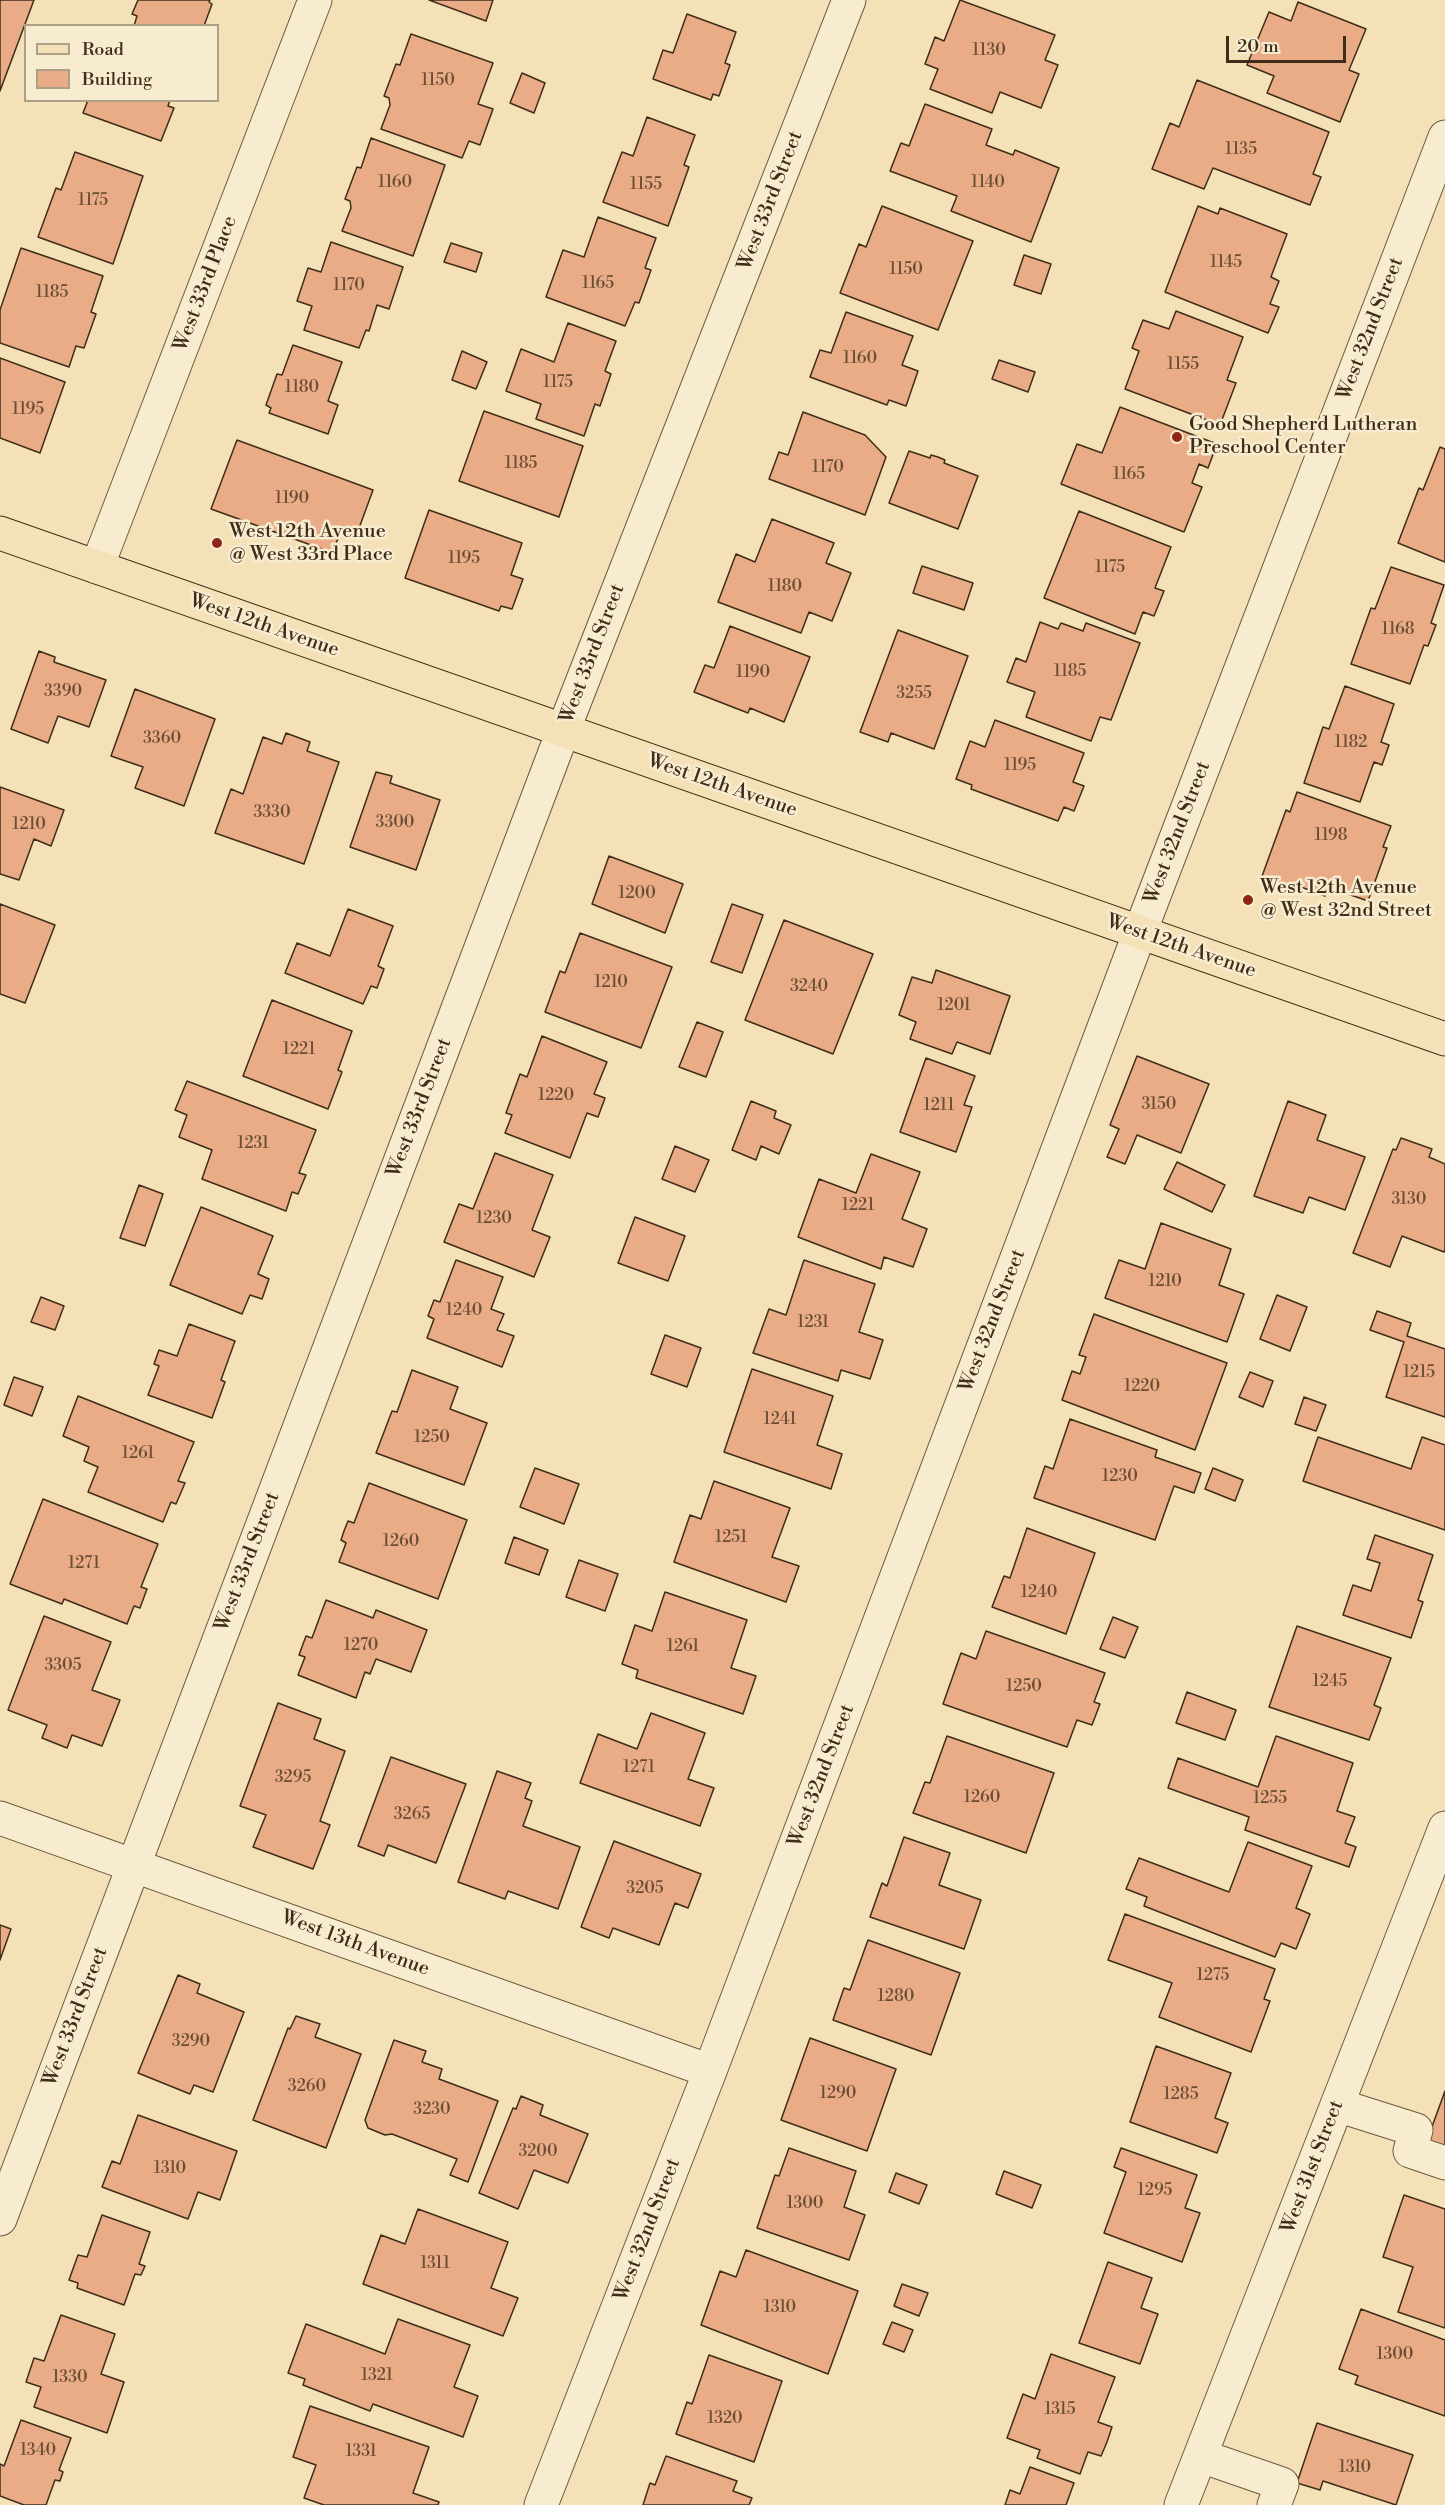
<!DOCTYPE html>
<style>
body{margin:0}
#map{position:relative;width:1445px;height:2505px;overflow:hidden;background:#f5e1b7;font-family:"Libre Bodoni",serif}
canvas{display:block}
.legend{position:absolute;left:24px;top:24px;width:195px;height:78px;box-sizing:border-box;background:#f8ecd0;border:2px solid #aea087;margin:0;padding:8px 10px;list-style:none;font-size:18px;color:#3e2d19}
.legend li{display:flex;align-items:center;gap:12px;height:30px}
.legend b{width:30px;border:2px solid #aea087}
.scale{position:absolute;left:1226px;top:36px;width:120px;height:27px;box-sizing:border-box;border:3px solid #3e2d19;border-top:0;padding-left:8px;font-size:18px;line-height:21px;white-space:nowrap;color:#3e2d19;-webkit-text-stroke:4px #f8ecd0;paint-order:stroke}
</style>
<div id="map">
<canvas width="1445" height="2505"></canvas>
<ul class="legend">
<li><b style="height:8px;background:#f5e1b7"></b>Road</li>
<li><b style="height:16px;background:#e9ac86"></b>Building</li>
</ul>
<div class="scale">20 m</div>
</div>
<script>
const ctx = document.querySelector('canvas').getContext('2d');
ctx.lineJoin = 'round';
function fill(path, color) { ctx.fillStyle = color; ctx.fill(path, 'evenodd'); }
const shape = rows => new Path2D(rows.map(r => 'M' + r).join(''));
function trace(path, color, width, dash) { ctx.strokeStyle = color; ctx.lineWidth = width; ctx.lineCap = dash ? 'butt' : 'round'; ctx.setLineDash(dash || []); ctx.stroke(path); }
function drawText(font, color, halo, rows, align = 'center') {
  ctx.font = font + ' "Libre Bodoni",serif'; ctx.lineWidth = 5; ctx.setLineDash([]); ctx.textBaseline = 'middle'; ctx.strokeStyle = halo; ctx.fillStyle = color; for (const [text, x, y, turn = 0] of rows) {
    ctx.save(); ctx.translate(x, y); ctx.rotate((+turn || 0) * Math.PI / 180); ctx.textAlign = isNaN(turn) ? turn : align; if (halo) ctx.strokeText(text, 0, 0); ctx.fillText(text, 0, 0); ctx.restore();
  }
}
const building = shape([
 [0,0,34,0,0,91,0,0],
 [138,0,210,0,209,2,212,4,204,26,134,26,137,16,132,14,138,0],
 [429,0,493,0,486,21,429,0],
 [960,0,1055,35,1045,60,1058,65,1041,108,1000,92,992,113,930,89,938,69,925,64,935,37,944,41,960,0],
 [1298,2,1366,29,1349,70,1359,74,1340,122,1267,93,1274,76,1247,65,1269,12,1291,21,1298,2],
 [687,14,736,32,725,63,730,65,719,96,713,94,711,100,653,79,663,50,673,53,687,14],
 [411,34,493,63,478,104,493,109,480,145,469,141,462,158,381,129,390,105,389,98,384,96,396,64,400,65,411,34],
 [522,73,545,83,534,113,510,103,522,73],
 [1197,80,1329,132,1313,174,1321,177,1310,205,1213,168,1204,189,1152,169,1170,123,1179,127,1197,80],
 [88,100,170,100,168,106,174,108,161,141,83,113,88,100],
 [925,104,992,129,986,145,1013,155,1015,150,1059,168,1031,242,951,211,957,196,890,171,901,143,909,146,925,104],
 [647,117,695,135,684,165,689,167,668,226,603,202,622,152,633,156,647,117],
 [371,138,445,165,413,256,342,231,351,208,350,201,345,199,357,167,361,168,371,138],
 [75,152,143,176,113,264,38,237,56,188,61,190,75,152],
 [882,206,973,241,938,330,840,293,859,244,866,247,882,206],
 [1198,206,1218,214,1220,208,1287,234,1271,277,1279,281,1270,304,1279,307,1268,333,1165,292,1198,206],
 [598,217,656,238,645,268,651,270,639,303,635,302,625,326,546,297,563,250,584,257,598,217],
 [331,242,403,267,389,309,377,305,369,331,366,330,359,348,304,330,312,306,297,301,308,268,321,272,331,242],
 [451,243,482,253,476,272,444,262,451,243],
 [21,248,103,276,91,312,96,314,84,348,76,346,69,367,0,343,0,310,21,248],
 [1024,255,1051,264,1041,294,1014,285,1024,255],
 [1176,311,1243,337,1227,380,1236,383,1220,425,1125,389,1139,351,1132,348,1143,320,1169,329,1176,311],
 [846,312,913,336,902,365,918,371,906,406,889,400,887,405,810,377,820,350,831,353,846,312],
 [568,323,616,341,605,371,611,374,600,406,595,404,584,436,536,419,541,404,506,391,521,349,554,362,568,323],
 [293,345,342,362,328,401,338,405,328,434,269,413,271,408,266,405,277,374,282,375,293,345],
 [462,351,487,362,476,389,452,380,462,351],
 [0,358,65,382,40,453,0,438,0,358],
 [999,360,1035,372,1028,392,992,379,999,360],
 [1120,407,1217,444,1208,468,1199,464,1192,483,1202,487,1184,532,1061,484,1077,444,1102,453,1120,407],
 [484,411,583,446,559,517,459,481,484,411],
 [803,412,865,435,886,457,865,515,769,479,779,452,788,455,803,412],
 [237,440,373,490,358,531,342,526,333,553,211,509,237,440],
 [1440,447,1445,449,1445,562,1398,543,1419,488,1423,490,1440,447],
 [909,451,930,458,931,455,938,457,945,460,944,463,978,476,958,529,889,503,909,451],
 [429,510,522,543,511,575,523,579,512,609,501,606,499,611,405,578,429,510],
 [1079,511,1171,547,1155,588,1164,591,1154,616,1143,612,1135,634,1044,598,1079,511],
 [772,519,834,543,826,563,851,573,832,621,809,612,801,633,718,602,736,554,755,562,772,519],
 [922,566,973,583,964,610,913,593,922,566],
 [1391,567,1444,585,1431,623,1436,625,1428,646,1424,645,1410,684,1351,664,1371,608,1375,609,1391,567],
 [1040,622,1058,629,1061,623,1083,631,1086,623,1140,643,1111,720,1100,717,1091,741,1026,717,1035,692,1007,682,1016,658,1026,662,1040,622],
 [730,626,810,657,784,722,750,708,748,713,694,692,705,665,714,668,730,626],
 [898,630,968,656,934,749,891,733,888,742,860,732,898,630],
 [39,651,55,657,54,662,106,680,89,727,58,716,48,743,11,729,39,651],
 [1345,686,1394,704,1381,742,1389,745,1382,765,1374,762,1360,802,1304,783,1323,727,1329,729,1345,686],
 [135,689,215,719,184,806,135,788,143,767,111,756,135,689],
 [995,720,1084,753,1073,782,1084,786,1074,811,1064,807,1058,821,971,789,972,785,956,779,970,741,985,747,995,720],
 [286,733,310,742,307,751,339,762,304,864,215,833,231,789,243,794,263,737,282,744,286,733],
 [376,772,392,776,390,783,440,800,416,870,350,847,376,772],
 [0,787,64,810,51,846,34,839,19,880,0,874,0,787],
 [1297,792,1391,826,1383,847,1387,848,1368,901,1328,887,1325,896,1301,887,1299,892,1261,879,1286,810,1290,812,1297,792],
 [609,856,683,884,665,933,592,904,609,856],
 [0,904,55,925,25,1003,0,994,0,904],
 [732,904,763,915,742,973,711,962,732,904],
 [348,909,393,926,378,966,384,969,377,988,371,986,363,1004,285,973,297,943,330,956,348,909],
 [784,920,873,954,833,1054,745,1020,784,920],
 [580,933,672,967,641,1048,545,1012,560,971,565,973,580,933],
 [936,970,1010,996,990,1054,957,1042,952,1054,910,1039,916,1022,899,1015,912,977,932,983,936,970],
 [272,1000,352,1031,338,1070,342,1072,328,1109,243,1076,272,1000],
 [697,1022,723,1032,706,1077,679,1067,697,1022],
 [542,1036,607,1062,594,1094,605,1098,598,1117,587,1113,570,1158,505,1133,512,1115,506,1113,520,1074,527,1077,542,1036],
 [1137,1056,1209,1084,1181,1153,1137,1135,1125,1164,1107,1157,1119,1129,1110,1125,1137,1056],
 [926,1058,975,1076,964,1105,972,1107,956,1152,900,1132,926,1058],
 [187,1081,316,1130,299,1173,306,1175,298,1194,292,1192,286,1211,202,1179,212,1150,179,1137,187,1115,175,1110,187,1081],
 [751,1101,776,1111,774,1118,791,1125,779,1154,761,1146,756,1160,732,1150,751,1101],
 [1288,1101,1326,1115,1317,1140,1365,1157,1345,1210,1309,1197,1303,1213,1254,1196,1288,1101],
 [1401,1138,1432,1149,1429,1157,1445,1164,1445,1249,1444,1252,1402,1236,1390,1267,1353,1253,1393,1149,1396,1150,1401,1138],
 [675,1146,709,1160,695,1192,662,1179,675,1146],
 [495,1153,553,1175,532,1230,550,1237,534,1277,444,1242,459,1204,473,1209,495,1153],
 [871,1154,920,1172,902,1219,927,1229,913,1267,884,1257,881,1269,798,1237,819,1179,856,1193,871,1154],
 [1177,1162,1225,1185,1212,1212,1164,1189,1177,1162],
 [139,1185,163,1194,145,1246,120,1238,139,1185],
 [201,1207,273,1236,258,1274,269,1279,262,1299,250,1295,242,1314,170,1285,201,1207],
 [635,1217,685,1236,668,1281,618,1263,635,1217],
 [1161,1223,1231,1249,1219,1285,1244,1294,1227,1342,1105,1298,1119,1260,1145,1269,1161,1223],
 [456,1260,503,1277,491,1309,504,1314,497,1330,514,1336,502,1367,427,1338,434,1319,428,1316,434,1300,440,1302,456,1260],
 [804,1260,875,1284,859,1332,883,1340,870,1379,841,1370,838,1381,753,1353,769,1309,786,1315,804,1260],
 [1277,1295,1307,1307,1290,1351,1260,1339,1277,1295],
 [41,1297,64,1306,55,1330,31,1322,41,1297],
 [1377,1311,1411,1323,1407,1336,1445,1349,1445,1417,1386,1397,1404,1342,1370,1330,1377,1311],
 [1094,1314,1227,1363,1195,1450,1062,1400,1072,1371,1080,1374,1086,1357,1079,1355,1094,1314],
 [189,1324,235,1341,221,1380,225,1382,212,1418,148,1395,159,1366,154,1364,159,1350,177,1356,189,1324],
 [665,1335,701,1348,687,1387,651,1374,665,1335],
 [752,1369,833,1396,817,1445,842,1454,831,1489,724,1452,752,1369],
 [412,1370,458,1387,450,1409,487,1423,464,1485,376,1453,392,1411,397,1412,412,1370],
 [1250,1372,1273,1381,1263,1407,1239,1397,1250,1372],
 [14,1377,43,1387,32,1416,4,1405,14,1377],
 [78,1396,194,1442,178,1481,185,1483,176,1504,171,1502,163,1522,88,1492,98,1467,84,1461,89,1447,63,1436,78,1396],
 [1304,1397,1326,1405,1316,1431,1295,1424,1304,1397],
 [1070,1419,1157,1450,1155,1457,1201,1473,1194,1493,1174,1486,1155,1540,1034,1498,1045,1466,1053,1469,1070,1419],
 [1318,1437,1411,1469,1422,1437,1445,1445,1445,1530,1303,1481,1318,1437],
 [535,1468,579,1484,564,1524,520,1507,535,1468],
 [1213,1468,1243,1480,1235,1501,1205,1489,1213,1468],
 [714,1481,790,1508,772,1557,799,1566,786,1602,674,1562,690,1515,701,1519,714,1481],
 [369,1483,467,1520,438,1599,339,1562,346,1543,341,1540,344,1531,348,1521,354,1523,369,1483],
 [43,1499,158,1544,141,1587,147,1589,140,1608,134,1606,127,1624,64,1599,62,1604,10,1584,43,1499],
 [1027,1528,1095,1553,1066,1634,992,1607,1004,1576,1010,1578,1027,1528],
 [1375,1535,1433,1555,1418,1600,1423,1602,1411,1638,1343,1615,1353,1585,1371,1591,1380,1563,1367,1559,1375,1535],
 [514,1537,548,1550,539,1575,505,1563,514,1537],
 [579,1560,618,1574,605,1611,566,1597,579,1560],
 [665,1592,747,1620,731,1668,756,1676,743,1714,636,1678,638,1670,622,1664,635,1625,652,1631,665,1592],
 [326,1600,373,1618,376,1610,427,1630,411,1672,376,1659,370,1674,365,1672,356,1698,298,1675,305,1657,299,1655,306,1636,312,1638,326,1600],
 [44,1616,111,1642,92,1690,120,1700,102,1746,72,1735,67,1748,42,1738,47,1725,8,1710,44,1616],
 [1113,1617,1138,1627,1125,1658,1100,1649,1113,1617],
 [1297,1626,1391,1658,1374,1705,1381,1708,1369,1740,1269,1707,1297,1626],
 [986,1631,1105,1673,1094,1702,1100,1704,1092,1725,1077,1720,1067,1747,943,1704,961,1653,976,1659,986,1631],
 [1187,1692,1236,1710,1225,1740,1176,1723,1187,1692],
 [278,1703,321,1719,314,1739,345,1751,320,1821,330,1825,313,1869,253,1847,266,1815,240,1806,278,1703],
 [651,1713,705,1733,688,1779,714,1788,700,1826,580,1783,598,1734,637,1749,651,1713],
 [947,1736,1054,1773,1026,1853,913,1813,925,1782,930,1783,947,1736],
 [1276,1736,1353,1763,1337,1811,1355,1817,1345,1843,1356,1847,1349,1867,1245,1830,1249,1817,1168,1788,1178,1758,1258,1787,1276,1736],
 [391,1757,466,1784,436,1863,388,1845,384,1856,358,1846,391,1757],
 [497,1771,531,1783,525,1798,532,1801,523,1826,580,1847,558,1909,508,1891,505,1899,458,1882,497,1771],
 [904,1837,950,1853,939,1885,981,1900,964,1949,870,1917,882,1883,887,1886,904,1837],
 [614,1841,701,1874,688,1908,675,1903,659,1945,613,1928,609,1938,581,1927,614,1841],
 [1248,1842,1312,1866,1296,1908,1310,1914,1296,1949,1281,1943,1275,1957,1144,1906,1147,1897,1126,1889,1139,1858,1229,1892,1248,1842],
 [1125,1914,1275,1969,1264,1999,1270,2001,1251,2052,1159,2017,1172,1983,1108,1960,1125,1914],
 [0,1925,11,1929,0,1960,0,1925],
 [868,1940,960,1973,931,2055,833,2020,844,1988,850,1990,868,1940],
 [178,1975,200,1984,197,1993,244,2012,213,2092,194,2085,190,2094,138,2073,178,1975],
 [296,2016,320,2024,315,2037,361,2054,326,2148,253,2120,288,2028,290,2029,296,2016],
 [810,2038,896,2069,867,2151,781,2120,810,2038],
 [394,2040,426,2051,422,2062,442,2069,439,2079,498,2101,468,2182,450,2175,457,2159,392,2134,385,2135,368,2128,365,2120,394,2040],
 [1156,2046,1231,2073,1215,2118,1228,2123,1217,2153,1130,2122,1156,2046],
 [1445,2091,1445,2151,1426,2143,1445,2091],
 [521,2096,543,2105,540,2115,588,2134,568,2183,534,2170,518,2209,479,2193,513,2108,516,2109,521,2096],
 [138,2115,237,2151,220,2200,198,2192,188,2219,102,2187,112,2161,120,2164,138,2115],
 [789,2148,856,2171,844,2207,865,2215,849,2260,757,2228,775,2175,779,2176,789,2148],
 [1121,2148,1197,2175,1185,2208,1200,2213,1182,2262,1104,2233,1126,2172,1114,2167,1121,2148],
 [1004,2171,1041,2185,1032,2208,996,2194,1004,2171],
 [896,2173,927,2185,919,2204,889,2192,896,2173],
 [1404,2195,1445,2209,1445,2328,1398,2312,1413,2267,1383,2257,1404,2195],
 [418,2209,508,2242,491,2288,518,2298,503,2336,363,2284,381,2235,405,2244,418,2209],
 [102,2215,150,2232,139,2264,145,2266,141,2275,135,2274,124,2305,77,2288,78,2283,69,2280,78,2255,87,2257,102,2215],
 [746,2250,858,2291,828,2374,701,2325,720,2271,736,2277,746,2250],
 [1108,2262,1152,2278,1141,2308,1158,2314,1140,2364,1079,2343,1108,2262],
 [902,2284,928,2293,919,2316,894,2306,902,2284],
 [1361,2309,1445,2340,1445,2416,1355,2384,1358,2376,1339,2369,1361,2309],
 [61,2315,115,2334,101,2374,124,2382,107,2433,34,2407,41,2387,26,2382,34,2358,44,2361,61,2315],
 [398,2319,470,2345,454,2387,478,2396,463,2437,373,2404,370,2411,303,2385,305,2379,288,2373,306,2324,385,2354,398,2319],
 [892,2322,913,2330,904,2352,883,2344,892,2322],
 [1051,2354,1115,2377,1098,2422,1112,2427,1107,2442,1101,2456,1088,2452,1080,2474,1037,2458,1040,2450,1007,2438,1023,2394,1035,2399,1051,2354],
 [709,2355,782,2381,754,2462,676,2434,687,2402,692,2404,709,2355],
 [310,2406,429,2447,413,2493,439,2502,438,2505,324,2505,304,2498,316,2465,293,2457,310,2406],
 [21,2420,71,2438,59,2470,63,2472,60,2481,55,2480,46,2505,24,2505,0,2496,0,2464,4,2466,21,2420],
 [1317,2423,1413,2455,1396,2505,1323,2481,1320,2490,1297,2483,1317,2423],
 [666,2456,737,2481,733,2491,752,2498,749,2505,643,2505,650,2483,655,2485,666,2456],
 [1030,2467,1074,2483,1066,2505,1005,2505,1010,2490,1020,2494,1030,2467]
]);
const minor = shape([
 [97,567,315,0],
 [0,1818,710,2071],
 [1337,2105,1416,2130,1410,2151,1445,2163],
 [0,2219,563,731,849,0],
 [1201,2456,1282,2484,1274,2505],
 [541,2505,710,2071,1140,932,1445,137],
 [1181,2505,1445,1828]
]);
const major = shape([
 [0,533,1445,1039]
]);
const markers = [
 [1177,437,6,"#8f2418"],
 [217,543,6,"#8f2418"],
 [1248,900,6,"#8f2418"]
];
const numberNames = [
 ["1130",989,51],
 ["1150",438,81],
 ["1135",1241,150],
 ["1160",395,183],
 ["1140",988,183],
 ["1155",646,185],
 ["1175",93,201],
 ["1145",1226,263],
 ["1150",906,270],
 ["1165",598,284],
 ["1170",349,286],
 ["1185",52,293],
 ["1160",860,359],
 ["1155",1183,365],
 ["1175",558,383],
 ["1180",302,388],
 ["1195",28,410],
 ["1185",521,464],
 ["1170",828,468],
 ["1165",1129,475],
 ["1190",292,499],
 ["1195",464,559],
 ["1175",1110,568],
 ["1180",785,587],
 ["1168",1398,630],
 ["1185",1070,672],
 ["1190",753,673],
 ["3390",63,692],
 ["3255",914,694],
 ["3360",162,739],
 ["1182",1351,743],
 ["1195",1020,766],
 ["3330",272,813],
 ["3300",395,823],
 ["1210",29,825],
 ["1198",1331,836],
 ["1200",637,894],
 ["1210",611,983],
 ["3240",809,987],
 ["1201",954,1006],
 ["1221",299,1050],
 ["1220",556,1096],
 ["3150",1159,1105],
 ["1211",939,1106],
 ["1231",253,1144],
 ["3130",1409,1200],
 ["1221",858,1206],
 ["1230",494,1219],
 ["1210",1165,1282],
 ["1240",464,1311],
 ["1231",813,1323],
 ["1215",1419,1373],
 ["1220",1142,1387],
 ["1241",780,1420],
 ["1250",432,1438],
 ["1261",138,1454],
 ["1230",1120,1477],
 ["1251",731,1538],
 ["1260",401,1542],
 ["1271",84,1564],
 ["1240",1039,1593],
 ["1270",361,1646],
 ["1261",683,1647],
 ["3305",63,1666],
 ["1245",1330,1682],
 ["1250",1024,1687],
 ["1271",639,1768],
 ["3295",293,1778],
 ["1260",982,1798],
 ["1255",1270,1799],
 ["3265",412,1815],
 ["3205",645,1889],
 ["1275",1213,1976],
 ["1280",896,1997],
 ["3290",191,2042],
 ["3260",307,2087],
 ["1290",838,2094],
 ["1285",1181,2095],
 ["3230",432,2110],
 ["3200",538,2152],
 ["1310",170,2169],
 ["1295",1155,2191],
 ["1300",805,2204],
 ["1311",435,2264],
 ["1310",780,2308],
 ["1300",1395,2355],
 ["1321",377,2376],
 ["1330",70,2378],
 ["1315",1060,2410],
 ["1320",725,2419],
 ["1340",38,2451],
 ["1331",361,2452],
 ["1310",1355,2468]
];
const streetNames = [
 ["West 33rd Street",771,201,-69],
 ["West 33rd Place",206,284,-69],
 ["West 32nd Street",1371,329,-69],
 ["West 12th Avenue",264,626,19],
 ["West 33rd Street",593,654,-69],
 ["West 12th Avenue",722,786,19],
 ["West 32nd Street",1178,833,-69],
 ["West 12th Avenue",1181,947,19],
 ["West 33rd Street",420,1108,-69],
 ["West 32nd Street",993,1321,-69],
 ["West 33rd Street",248,1562,-69],
 ["West 32nd Street",822,1776,-69],
 ["West 13th Avenue",355,1944,20],
 ["West 33rd Street",76,2017,-69],
 ["West 31st Street",1313,2167,-69],
 ["West 32nd Street",648,2230,-69]
];
const poiNames = [
 ["Good Shepherd Lutheran",1189,425],
 ["Preschool Center",1189,448],
 ["West 12th Avenue",229,532],
 ["@ West 33rd Place",229,555],
 ["West 12th Avenue",1260,888],
 ["@ West 32nd Street",1260,911]
];
fill(building, '#e9ac86');
trace(building, '#3e2d19', 1.5);
trace(minor, '#6c5a40', 35);
trace(major, '#3e2d19', 35);
trace(minor, '#f8ecd0', 33);
trace(major, '#f5e1b7', 33);
for (const [x, y, r, color] of markers) { const dot = new Path2D(); dot.arc(x, y, r, 0, 2 * Math.PI); ctx.fillStyle = color; ctx.fill(dot); trace(dot, '#f8ecd0', 2); }
drawText('16px', '#694d34', null, numberNames);
drawText('20px', '#3e2d19', '#f8ecd0', streetNames);
drawText('20px', '#3e2d19', '#f8ecd0', poiNames, 'left');
</script>
